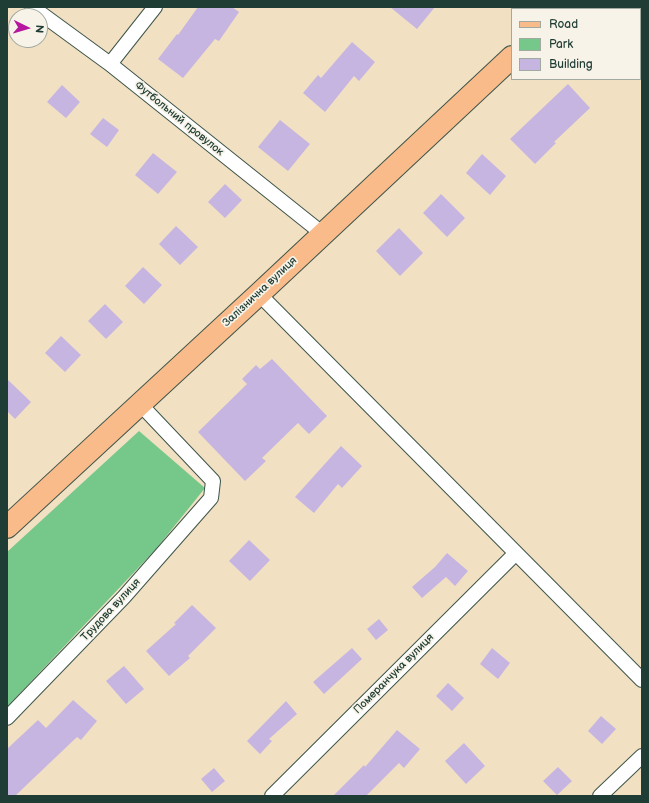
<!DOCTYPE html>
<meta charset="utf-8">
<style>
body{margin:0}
#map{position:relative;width:649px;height:803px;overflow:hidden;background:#f1e0c2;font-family:"Balsamiq Sans",sans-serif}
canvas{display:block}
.frame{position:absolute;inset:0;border:8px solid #1f3d34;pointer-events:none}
.legend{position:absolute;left:511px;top:8px;width:130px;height:72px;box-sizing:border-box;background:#f7f3e8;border:1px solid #a1aaa0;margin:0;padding:5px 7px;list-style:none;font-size:12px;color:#1f3d34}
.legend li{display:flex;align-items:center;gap:8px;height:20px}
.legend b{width:20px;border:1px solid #a1aaa0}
.north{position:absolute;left:8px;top:8px;width:40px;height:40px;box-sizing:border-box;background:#f7f3e8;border:1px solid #a1aaa0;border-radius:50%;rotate:95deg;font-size:11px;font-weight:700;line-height:16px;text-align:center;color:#1f3d34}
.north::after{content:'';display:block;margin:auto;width:14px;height:18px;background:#b5179e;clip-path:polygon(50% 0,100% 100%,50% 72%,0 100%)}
</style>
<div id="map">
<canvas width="649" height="803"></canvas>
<div class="frame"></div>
<ul class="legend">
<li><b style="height:5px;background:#fabb8b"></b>Road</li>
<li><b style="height:11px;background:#76c88a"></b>Park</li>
<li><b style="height:11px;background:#c6b5e1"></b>Building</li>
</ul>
<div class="north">N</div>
</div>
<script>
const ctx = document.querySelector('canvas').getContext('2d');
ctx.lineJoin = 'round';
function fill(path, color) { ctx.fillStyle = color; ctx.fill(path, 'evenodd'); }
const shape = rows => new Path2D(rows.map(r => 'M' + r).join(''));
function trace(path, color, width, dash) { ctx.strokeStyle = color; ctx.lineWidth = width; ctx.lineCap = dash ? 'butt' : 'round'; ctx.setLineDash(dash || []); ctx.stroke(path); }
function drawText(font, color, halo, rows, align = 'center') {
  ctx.font = font + ' "Balsamiq Sans",sans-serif'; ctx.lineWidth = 3.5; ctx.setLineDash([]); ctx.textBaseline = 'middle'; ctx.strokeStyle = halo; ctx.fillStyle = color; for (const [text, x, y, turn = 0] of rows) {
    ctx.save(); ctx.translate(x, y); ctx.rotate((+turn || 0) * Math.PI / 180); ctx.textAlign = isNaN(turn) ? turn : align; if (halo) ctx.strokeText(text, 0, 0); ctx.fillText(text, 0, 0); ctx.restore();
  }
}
const green = shape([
 [139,431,205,488,156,549,7,707,7,552]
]);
const building = shape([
 [198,7,232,7,239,12,219,41,215,39,183,78,158,59,177,34,178,35],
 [390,7,435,7,417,29],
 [352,42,375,62,359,81,354,76,325,112,303,93,318,75,321,78],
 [568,84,590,108,554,142,556,143,535,164,510,139],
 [62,85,80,102,66,118,47,102],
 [103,118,119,130,107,147,90,134],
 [280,120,310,144,288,171,258,147],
 [153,153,177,172,158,194,135,175],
 [482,154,506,176,490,195,466,173],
 [225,184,242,200,225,218,208,202],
 [441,194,465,218,447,237,423,213],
 [176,226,198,247,180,265,159,244],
 [399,228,423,253,400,276,376,251],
 [143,267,162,285,144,304,125,286],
 [105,304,123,322,106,339,88,321],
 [61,336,81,355,65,372,45,353],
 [272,359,327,416,309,434,298,423,262,458,266,461,245,481,198,432,247,384,242,379,256,365,260,369],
 [7,379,31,402,15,419,7,411],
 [341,446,362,466,342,488,338,484,314,513,295,497],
 [249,540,270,560,250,581,229,561],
 [447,553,468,571,455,586,446,577,422,598,412,587,435,567],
 [192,605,216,628,188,656,190,658,169,676,146,651,176,624,174,623],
 [379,619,388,630,376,640,367,629],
 [352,648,362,659,324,694,313,682],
 [492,648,510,663,498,679,480,664],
 [124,666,144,689,126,704,106,681],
 [448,683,464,698,452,711,436,696],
 [73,700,97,721,81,740,77,737,15,796,7,796,7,749,38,720,46,728],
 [286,701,297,714,269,739,272,741,260,754,247,741],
 [601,716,616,729,602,744,588,731],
 [397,730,420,749,404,768,399,763,366,796,333,796,364,765,365,767],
 [464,743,485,766,466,784,445,761],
 [558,767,572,781,557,795,543,781],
 [214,768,225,781,212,792,201,779]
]);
const minor = shape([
 [32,7,110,64,323,234],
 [110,64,155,7],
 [259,294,642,680],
 [7,718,124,597,211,498,213,481,140,404],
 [272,796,516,553],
 [600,796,642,756]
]);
const primary = shape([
 [563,9,565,7],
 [7,527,259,294,512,57]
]);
const streetNames = [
 ["Футбольний провулок",179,119,39],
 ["Залізнична вулиця",260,292,-43],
 ["Трудова вулиця",111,610,-47],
 ["Померанчука вулиця",394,674,-45]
];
fill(green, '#76c88a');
fill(building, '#c6b5e1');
trace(minor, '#3e5549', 16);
trace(primary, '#3e5549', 24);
trace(minor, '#fff', 14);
trace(primary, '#fabb8b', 22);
drawText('11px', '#1f3d34', '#f7f3e8', streetNames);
</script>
